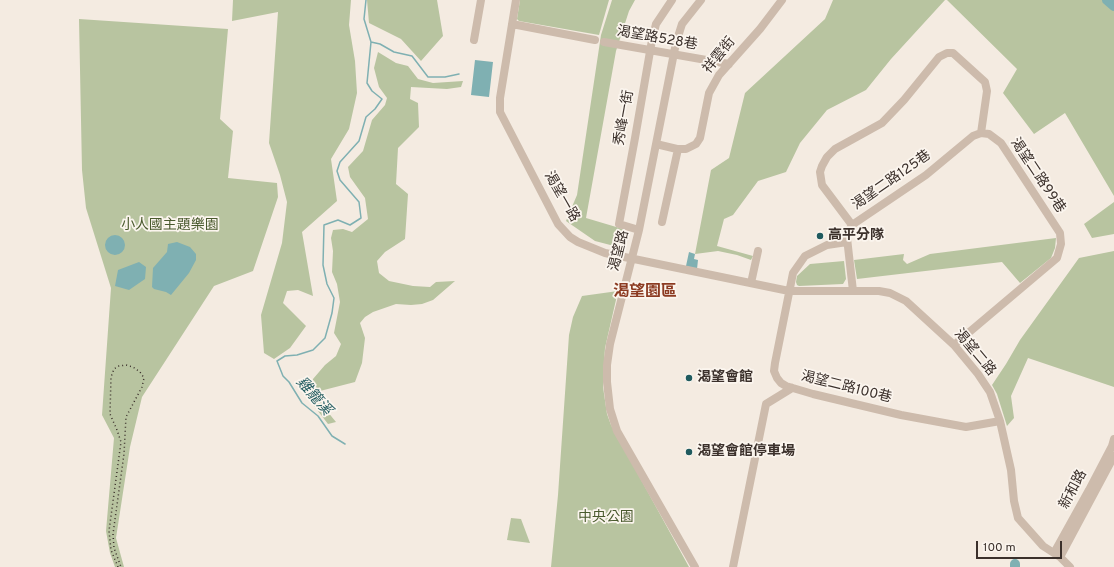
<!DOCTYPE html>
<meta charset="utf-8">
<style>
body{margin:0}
#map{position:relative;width:1114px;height:567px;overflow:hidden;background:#f4ebe1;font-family:Overpass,sans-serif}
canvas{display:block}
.scale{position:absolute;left:976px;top:541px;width:86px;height:18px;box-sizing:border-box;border:2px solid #3b302b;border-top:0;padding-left:5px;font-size:12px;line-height:14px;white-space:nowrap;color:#3b302b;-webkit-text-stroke:3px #fbf5ee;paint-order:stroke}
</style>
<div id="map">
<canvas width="1114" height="567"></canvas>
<div class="scale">100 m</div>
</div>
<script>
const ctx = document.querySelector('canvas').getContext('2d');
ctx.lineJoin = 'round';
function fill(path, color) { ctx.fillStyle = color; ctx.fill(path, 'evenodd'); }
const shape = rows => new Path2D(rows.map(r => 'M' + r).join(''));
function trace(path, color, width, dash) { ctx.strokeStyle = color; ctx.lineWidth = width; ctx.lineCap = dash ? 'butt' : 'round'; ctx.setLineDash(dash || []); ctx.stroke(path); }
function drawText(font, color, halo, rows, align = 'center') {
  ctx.font = font + ' Overpass,"Noto Sans TC",sans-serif'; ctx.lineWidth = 3.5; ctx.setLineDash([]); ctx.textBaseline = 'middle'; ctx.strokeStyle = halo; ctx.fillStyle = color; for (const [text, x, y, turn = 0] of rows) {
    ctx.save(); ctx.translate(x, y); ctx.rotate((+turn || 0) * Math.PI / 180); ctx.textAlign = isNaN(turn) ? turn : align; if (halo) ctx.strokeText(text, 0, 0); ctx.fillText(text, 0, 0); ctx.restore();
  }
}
const green = shape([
 [233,0,351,0,349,25,355,61,357,93,349,129,331,159,337,201,302,232,313,296,298,290,287,291,283,303,306,326,290,348,274,359,264,353,261,315,282,243,287,202,280,175,269,143,278,12,232,21],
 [367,0,437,0,443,36,421,61,401,39,369,23],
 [520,0,609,0,599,35,519,21,517,19],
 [612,0,635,0,629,11,616,51,586,218,623,229,618,247,595,241,566,221,577,195,601,35],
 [833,0,945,0,891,59,866,90,827,110,800,143,786,172,758,181,733,215,724,219,717,246,753,256,751,260,737,255,718,251,695,254,711,170,729,158,745,93,825,19],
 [947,0,1114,0,1114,196,1065,113,1034,134,1003,93,1017,69],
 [79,19,228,29,220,119,233,131,228,178,277,183,278,197,253,271,214,286,142,397,130,447,116,538,124,567,115,567,110,553,106,531,114,438,102,415,111,288,86,208,82,170],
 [378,52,396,63,408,66,418,79,433,83,463,81,461,87,447,89,411,87,410,99,418,103,419,127,398,148,396,184,408,194,405,239,385,252,377,261,379,273,389,281,413,286,430,287,436,282,455,281,433,300,422,304,411,305,396,304,373,312,365,317,360,323,365,338,362,363,355,382,320,391,322,405,336,422,328,424,304,393,313,379,325,365,336,356,341,344,334,333,340,302,337,284,332,272,333,251,331,238,333,230,343,229,352,232,368,219,365,198,350,177,348,167,363,151,372,120,385,105,387,98,379,87,374,68],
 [1114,202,1114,234,1092,238,1084,224],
 [1056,238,1055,248,1051,258,1020,283,1002,262,857,279,854,260,904,254,903,260,907,264,930,254],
 [1114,251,1114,387,1028,358,1011,396,1014,418,1007,426,997,394,992,385,1006,364,1020,340,1079,258],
 [844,261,846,279,843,284,799,286,797,285,796,282,797,276,810,264],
 [618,291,605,348,604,363,603,387,607,414,611,425,689,567,551,567,558,495,569,335,573,317,582,296],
 [511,518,521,519,530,543,507,540]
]);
const water = shape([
 [475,60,493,62,489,97,471,95],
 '105 245a10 10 0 1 1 20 0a10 10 0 1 1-20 0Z',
 [177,242,190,247,196,254,196,260,189,273,171,295,166,292,154,289,152,287,153,268,167,252,168,244],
 [689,252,695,254,694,259,698,260,697,269,686,266],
 [139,262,146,267,145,279,129,290,115,286,118,270]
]);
const stream = shape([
 [371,42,380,44,394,52,412,56,428,77,445,77,459,74],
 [345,444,332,436,318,416,302,403,289,382,283,376,277,361,285,356,297,355,313,350,325,338,332,313,334,298,327,284,323,265,324,225,338,220,350,225,361,218,359,202,340,180,337,171,340,162,359,141,366,117,375,109,382,99,372,91,367,83,371,42,364,19,366,0]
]);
const river = shape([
 [1107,0,1114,6],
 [1015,567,1015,564]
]);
const minor = shape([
 [516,0,500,98,500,112,558,224,570,237,578,242,605,253,789,291,879,291,890,293,906,301,954,345,978,374,990,392,1000,421,1011,470,1014,501,1018,518,1043,546,1060,557,1070,567],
 [512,24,595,40],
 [474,40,481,0],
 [604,42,729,64],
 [656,144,677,149,686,149,696,144,700,138,709,93,719,75,760,29,782,0],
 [662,222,678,149],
 [852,225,822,185,820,172,822,166,827,157,835,149,882,123,904,100,939,57,947,53,953,53,985,82,987,91,981,133],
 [639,230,619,224,635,138,652,40,656,24,672,0],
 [847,242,827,245,805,256,793,273,775,363,774,371,777,378,781,383,786,386,813,394,901,415,966,427,1000,421],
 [751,283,758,251],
 [853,291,847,238,849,230,852,225,926,175,973,136,981,133,989,134,1001,143,1060,233,1061,244,1057,258,954,345],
 [1054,553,1089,490,1112,446,1114,439],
 [1060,557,1114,456],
 [695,567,617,431,610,409,607,382,607,365,610,344,639,230,676,43,682,24,701,0],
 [733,567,766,404,792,388]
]);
const rail = shape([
 [118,567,111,550,109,531,121,442,117,430,110,414,111,377,114,369,119,366,126,365,133,367,140,372,144,378,142,387,126,417,124,454,113,534,114,548,121,567]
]);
const markers = [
 [820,236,4,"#1f5a5e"],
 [689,378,4,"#1f5a5e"],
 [689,452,4,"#1f5a5e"]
];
const streetNames = [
 ["渴望路528巷",657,39,10],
 ["祥雲街",720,56,-51],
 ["秀峰一街",625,118,-80],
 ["渴望二路99巷",1037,176,56],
 ["渴望二路125巷",892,181,-35],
 ["渴望一路",561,197,60],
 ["渴望路",620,251,-76],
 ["渴望二路",974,353,50],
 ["渴望二路100巷",846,388,14],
 ["新和路",1074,490,-62]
];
const parkNames = [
 ["小人國主題樂園",170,226],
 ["中央公園",606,518]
];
const poiNames = [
 ["高平分隊",828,236],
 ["渴望會館",697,378],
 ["渴望會館停車場",697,452]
];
const waterNames = [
 ["雞籠溪",313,397,49]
];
const quarterNames = [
 ["渴望園區",645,293]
];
fill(green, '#b8c4a0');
fill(water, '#7fb0b2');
trace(stream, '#7fb0b2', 1.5);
trace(river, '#7fb0b2', 10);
trace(minor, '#cdbbac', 8);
trace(rail, '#3b302b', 1.5, [1, 3]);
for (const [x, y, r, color] of markers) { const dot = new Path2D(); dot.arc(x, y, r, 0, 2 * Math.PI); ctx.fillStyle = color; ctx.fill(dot); trace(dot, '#fbf5ee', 1.5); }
drawText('14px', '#3b302b', '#fbf5ee', streetNames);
drawText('14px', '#4a5a2e', '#fbf5ee', parkNames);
drawText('bold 14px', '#3b302b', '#fbf5ee', poiNames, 'left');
drawText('italic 15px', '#1f5a5e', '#fbf5ee', waterNames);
drawText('bold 16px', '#8c3b22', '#fbf5ee', quarterNames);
</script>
